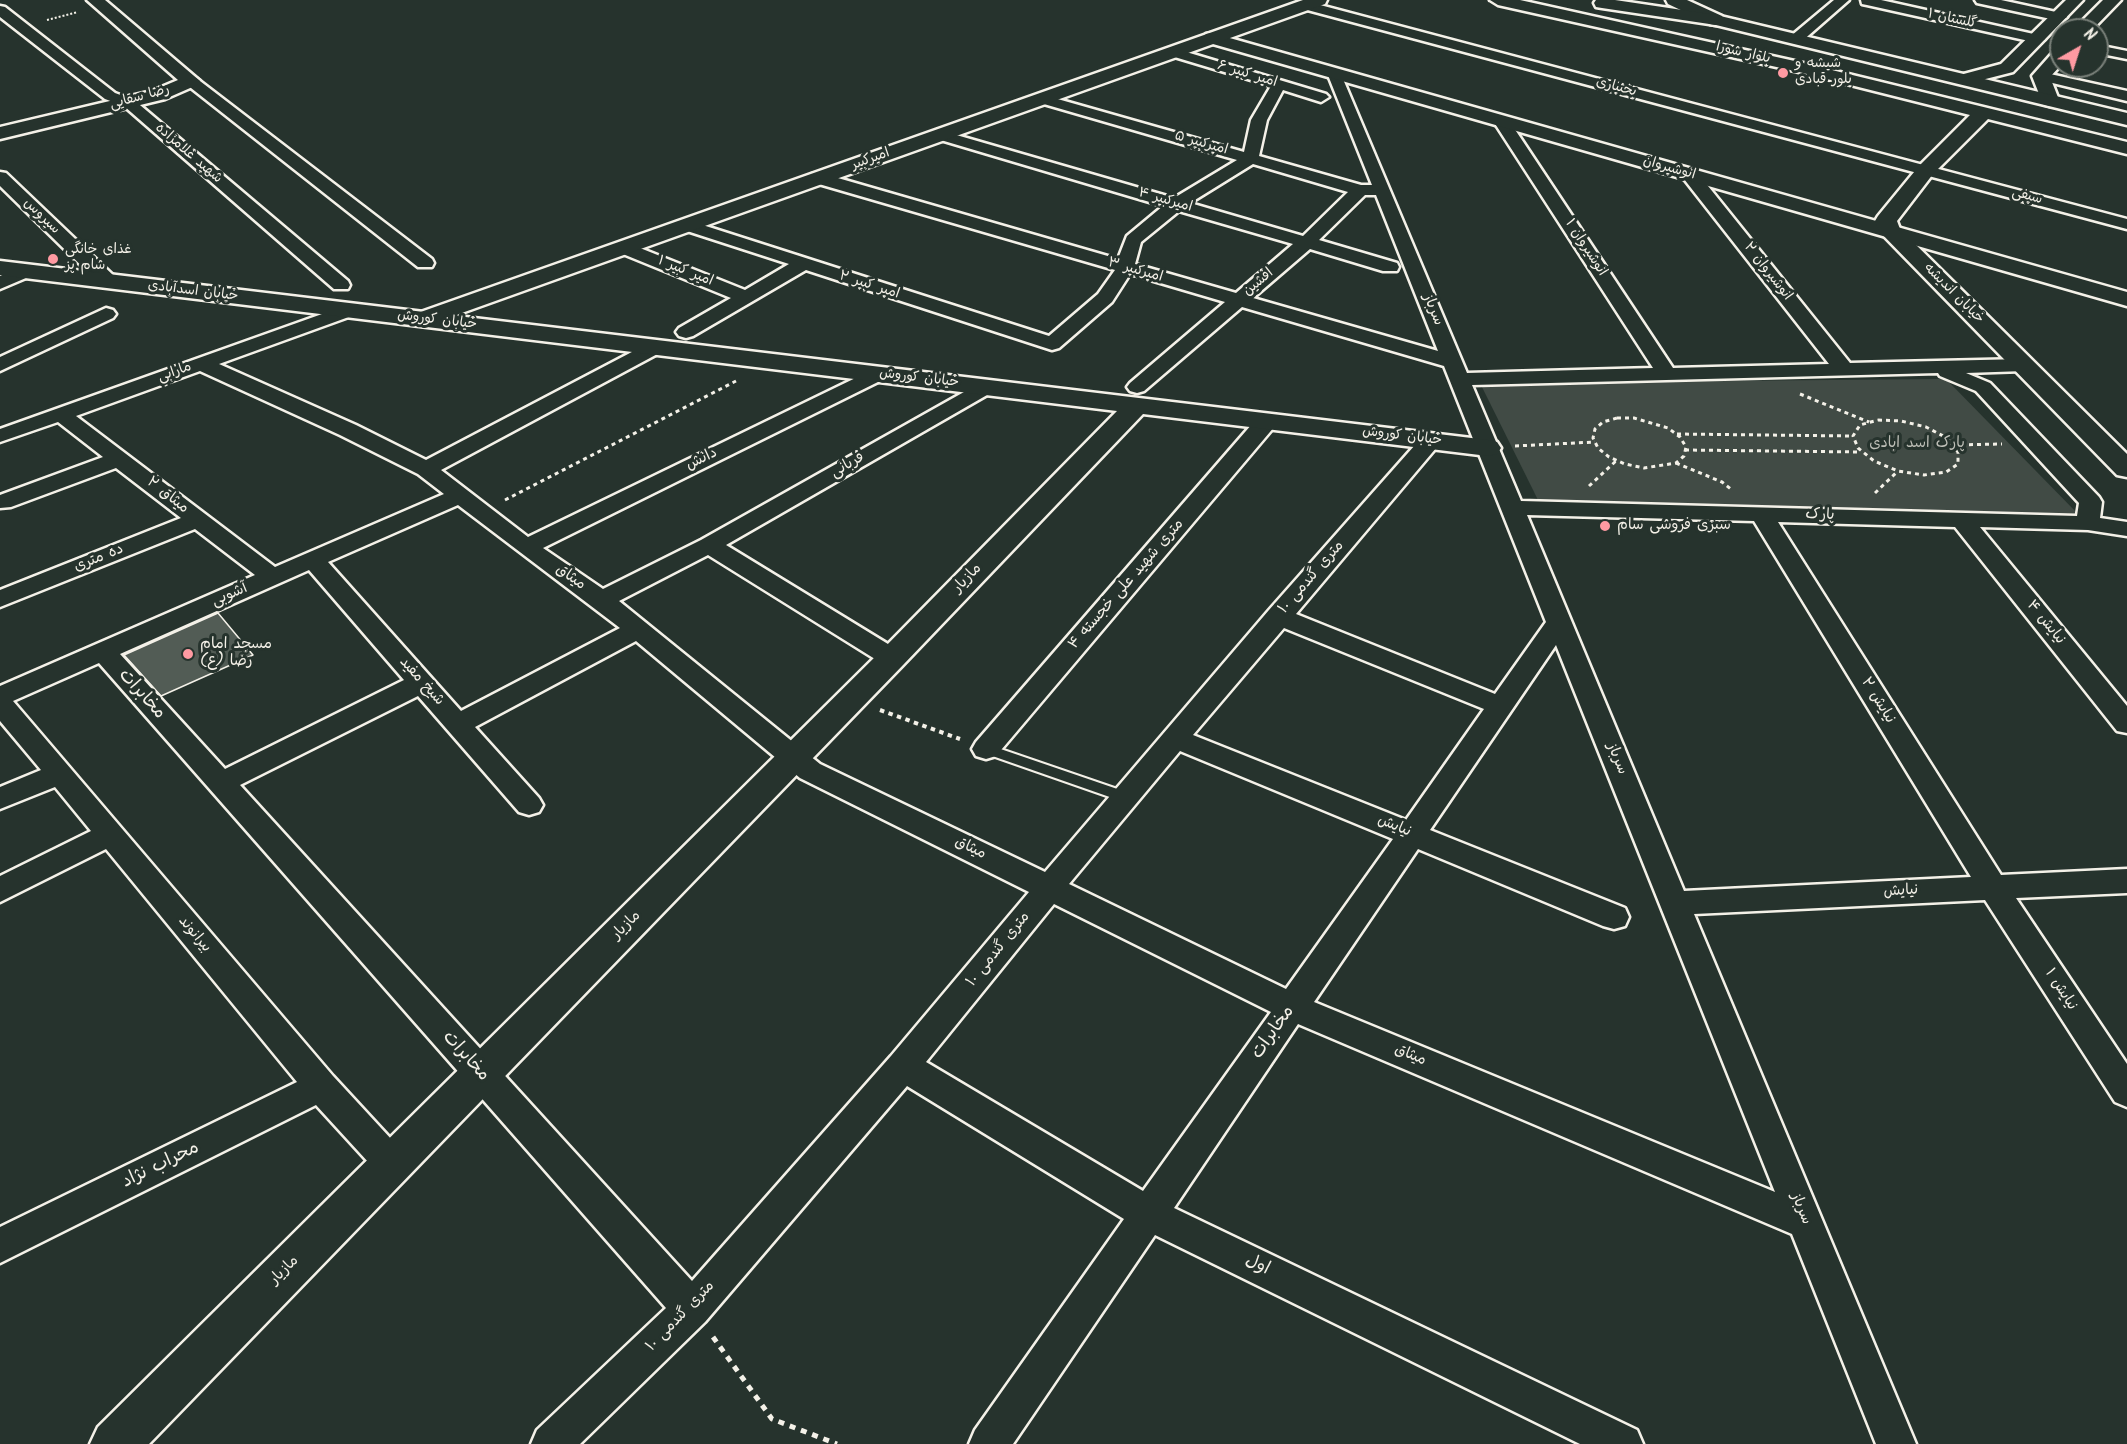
<!DOCTYPE html>
<meta charset="utf-8">
<style>
body{margin:0}
#map{position:relative;width:2127px;height:1444px;overflow:hidden;background:#26332d;font-family:Kalam,sans-serif}
canvas{display:block}
.north{position:absolute;left:2049px;top:18px;width:60px;height:60px;box-sizing:border-box;background:#26332d;border:2px solid #787f78;border-radius:50%;rotate:39deg;font-size:16px;font-weight:700;line-height:24px;text-align:center;color:#f4f1e8}
.north::after{content:'';display:block;margin:auto;width:21px;height:27px;background:#ff9aa2;clip-path:polygon(50% 0,100% 100%,50% 72%,0 100%)}
</style>
<div id="map">
<canvas width="2127" height="1444"></canvas>
<div class="north">N</div>
</div>
<script>
const ctx = document.querySelector('canvas').getContext('2d');
ctx.lineJoin = 'round';
function fill(path, color) { ctx.fillStyle = color; ctx.fill(path, 'evenodd'); }
const shape = rows => new Path2D(rows.map(r => 'M' + r).join(''));
function trace(path, color, width, dash) { ctx.strokeStyle = color; ctx.lineWidth = width; ctx.lineCap = dash ? 'butt' : 'round'; ctx.setLineDash(dash || []); ctx.stroke(path); }
function drawText(font, color, halo, rows, align = 'center') {
  ctx.font = font + ' Kalam,"Playpen Sans Arabic",sans-serif'; ctx.lineWidth = 6; ctx.setLineDash([]); ctx.textBaseline = 'middle'; ctx.strokeStyle = halo; ctx.fillStyle = color; for (const [text, x, y, turn = 0] of rows) {
    ctx.save(); ctx.translate(x, y); ctx.rotate((+turn || 0) * Math.PI / 180); ctx.textAlign = isNaN(turn) ? turn : align; if (halo) ctx.strokeText(text, 0, 0); ctx.fillText(text, 0, 0); ctx.restore();
  }
}
const green = shape([
 [1946,379,2078,514,1538,500,1480,383]
]);
const building = shape([
 [218,613,253,655,161,696,124,655,218,613]
]);
const pathFar3 = shape([
 [47,20,78,12]
]);
const pathFar2 = shape([
 [1800,394,1869,422],
 [1617,418,1634,418,1668,428,1680,437,1686,447,1684,456,1676,463,1644,468,1625,464,1609,457,1598,448,1593,438,1595,429,1603,422,1617,418],
 [1878,420,1901,421,1926,427,1947,438,1958,452,1958,464,1946,472,1924,475,1898,471,1874,461,1858,448,1853,436,1860,425,1878,420],
 [1677,434,1853,436],
 [1953,445,2002,444],
 [1515,446,1595,442],
 [1685,450,1861,452],
 [1676,463,1722,482,1732,490],
 [1589,486,1617,460],
 [1875,493,1898,471],
 [505,500,736,381]
]);
const pathFar1 = shape([
 [880,710,960,739]
]);
const path = shape([
 [713,1337,772,1419,837,1444]
]);
const service = shape([
 [986,744,1129,793,1131,797,1129,801,1124,802,981,752,979,749,981,746,986,744]
]);
const minor = shape([
 [1834,0,1849,0,1801,42,1791,42,1789,39,1791,36,1834,0],
 [1861,0,1881,0,2038,35,2045,39,2038,43,1867,5,1862,4,1861,0],
 [1975,0,2001,0,2065,14,2067,17,2060,21,1977,3,1975,0],
 [1305,1,2127,219,2127,229,1300,8,1298,5,1305,1],
 [0,6,5,7,115,93,134,100,348,281,350,285,348,289,334,289,124,106,105,99,0,17,0,6],
 [2097,45,2127,51,2127,59,2097,53,2097,45],
 [1173,48,1326,94,1329,97,1321,102,1283,90,1267,120,1259,156,1361,185,1372,185,1328,75,1330,72,1340,72,1467,373,1653,368,1494,122,1502,117,1510,122,1673,368,1829,364,1684,179,1682,175,1690,170,1696,171,1850,363,2024,359,2031,361,2034,365,2031,369,2024,371,1966,373,1990,383,2099,497,2102,502,2100,518,2127,522,2127,536,2088,530,1980,527,2127,706,2127,733,2117,731,1955,527,1778,522,2001,875,2127,869,2127,893,2016,898,2127,1064,2127,1107,2115,1102,1985,900,1694,914,1916,1444,1876,1444,1792,1234,1298,1024,1174,1208,1637,1430,1643,1444,1580,1444,1155,1235,1013,1444,969,1444,975,1430,1124,1219,907,1086,705,1322,580,1444,531,1444,537,1430,666,1308,99,663,13,701,333,1076,404,1153,410,1164,404,1175,392,1180,380,1175,316,1105,0,1263,0,1227,297,1082,106,849,0,902,0,876,91,831,55,787,0,809,0,787,41,770,0,721,0,686,255,575,195,529,0,607,0,590,181,518,116,468,11,507,0,508,0,495,103,457,58,422,0,442,0,429,350,304,357,306,360,310,357,314,219,364,356,425,426,460,649,343,663,343,666,347,663,351,441,470,528,537,872,370,879,368,886,370,889,374,886,378,543,548,603,589,701,540,980,383,987,381,994,383,997,387,994,391,726,545,901,652,905,658,901,664,892,667,883,664,708,555,619,601,820,764,1045,872,1269,610,1423,436,1431,434,1439,436,1442,441,1296,614,1495,694,1546,622,1444,366,1242,307,1144,391,1137,393,1130,391,1127,387,1130,383,1225,302,1130,274,1112,302,1059,348,1052,350,806,270,693,336,686,338,679,336,676,332,679,328,731,298,618,252,615,248,618,244,630,244,745,290,789,264,681,229,678,225,681,221,687,220,1049,336,1098,294,1115,270,812,182,810,178,812,174,824,174,1118,259,1127,236,1163,206,934,138,932,135,940,130,946,132,1174,198,1237,160,1037,102,1034,99,1042,94,1047,96,1244,152,1251,120,1271,86,1168,55,1166,52,1168,49,1173,48],
 [1253,164,1348,192,1303,236,1190,203,1253,164],
 [1365,195,1376,195,1438,351,1253,298,1310,249,1383,271,1397,271,1399,267,1397,263,1319,240,1365,195],
 [1179,211,1293,244,1236,293,1135,264,1141,242,1179,211],
 [200,371,340,435,418,474,444,494,275,567,76,416,200,371],
 [1938,373,1940,376,1976,391,2079,503,2077,516,1521,501,1472,385,1938,373],
 [458,505,620,628,461,711,328,562,458,505],
 [1527,515,1754,521,1971,877,1684,891,1527,515],
 [309,570,404,680,225,769,120,654,309,570],
 [1284,628,1484,709,1406,820,1193,735,1284,628],
 [636,641,800,778,1029,892,891,1056,692,1281,240,785,418,696,519,812,529,815,539,812,543,805,539,798,475,727,636,641],
 [1556,645,1775,1192,1314,1002,1418,849,1603,926,1614,929,1625,926,1629,917,1625,908,1430,830,1556,645],
 [1180,751,1393,839,1286,989,1069,884,1180,751],
 [1054,904,1271,1012,1143,1191,926,1062,1054,904],
 [2041,72,2127,91,2127,101,2036,79,2034,76,2036,73,2041,72],
 [191,76,196,78,432,259,434,263,432,267,418,267,186,84,183,81,186,78,191,76],
 [0,172,6,173,115,277,117,281,115,285,101,285,0,186,0,172],
 [26,265,33,267,35,271,33,275,0,289,0,276,26,265],
 [106,308,113,310,116,314,113,318,0,371,0,357,106,308],
 [1267,415,1275,416,1278,421,1275,426,996,756,986,759,976,756,972,749,976,742,1259,416,1267,415]
]);
const tertiary = shape([
 [1666,0,1687,0,1722,16,1724,20,1722,24,1716,25,1710,24,1668,4,1666,0],
 [2066,0,2083,0,2013,72,1966,84,1960,83,1957,79,1960,75,2001,64,2066,0],
 [2103,0,2121,0,2092,30,2073,30,2103,0],
 [1212,33,2127,292,2127,306,1206,42,1203,38,1206,34,1212,33],
 [2061,49,2061,65,2050,77,2059,100,2057,104,2050,106,2043,104,2032,76,2055,50,2061,49],
 [0,261,1488,440,1497,442,1501,448,1497,454,1488,456,1143,414,903,665,149,1444,90,1444,98,1427,881,651,1117,411,0,275,0,261]
]);
const secondary = shape([
 [87,0,105,0,200,81,197,85,165,99,0,139,0,127,152,91,178,80,87,0],
 [1303,0,1327,0,1325,4,431,324,423,326,415,324,411,319,415,314,1303,0],
 [1490,0,1520,0,1799,62,2127,142,2127,154,1988,119,1933,174,1897,221,1900,229,2127,454,2127,477,2117,475,1879,231,1875,221,1878,216,1919,166,1970,115,1799,72,1498,5,1490,0],
 [1596,0,1615,0,1716,15,2127,113,2127,125,1716,25,1602,8,1596,7,1594,3,1596,0]
]);
const markers = [
 [1783,73,6,"#ff9aa2"],
 [53,259,6,"#ff9aa2"],
 [1605,526,6,"#ff9aa2"],
 [188,654,6,"#ff9aa2"]
];
const farStreetnames = [
 ["گلستان ۱",1952,20,12],
 ["بلوار شورا",1743,54,13],
 ["امیر کبیر ۶",1247,75,17],
 ["بختیاری",1616,88,15],
 ["رضا سقایی",140,98,-15],
 ["امیرکبیر ۵",1201,144,16],
 ["شهید غلامزاده",188,154,41],
 ["امیرکبیر",871,160,-20],
 ["انوشیروان",1669,169,16],
 ["سیفی",2027,197,15],
 ["امیرکبیر ۴",1165,201,16],
 ["سیروس",41,217,44],
 ["انوشیروان ۱",1585,248,57],
 ["امیرکبیر ۳",1135,271,16],
 ["امیر کبیر ۱",685,272,22],
 ["انوشیروان ۲",1767,272,52],
 ["افشین",1259,283,-40],
 ["امیر کبیر ۲",869,286,18],
 ["خیابان اسدآبادی",193,292,7],
 ["خیابان اندیشه",1953,294,45],
 ["خیابان کوروش",437,321,7],
 ["مارابي",175,373,-20],
 ["خیابان کوروش",919,379,7],
 ["خیابان کوروش",1402,437,7]
];
const farPoinames = [
 ["شیشه و",1795,65],
 ["بلور قبادی",1795,81],
 ["غذای خانگی",65,251],
 ["شام پز",65,267]
];
const streetNames = [
 ["سرباز",1432,310,68],
 ["دانش",702,460,-26],
 ["قربانی",848,466,-30],
 ["میثاق ۲",167,496,38],
 ["پارک",1820,516,2],
 ["ده متری",99,559,-22],
 ["میثاق",570,578,35],
 ["۱۰ متری گندمی",1312,578,-49],
 ["مازیار",968,579,-46],
 ["۴ متری شهید علی خجسته",1127,585,-49],
 ["آشوبی",230,596,-24],
 ["نیایش ۴",2045,623,51],
 ["شیخ مفید",421,682,48],
 ["نیایش ۲",1877,701,58],
 ["سرباز",1616,759,68],
 ["نیایش",1394,827,22],
 ["میثاق",970,849,26],
 ["نیایش",1901,892,-3],
 ["مازیار",627,926,-45],
 ["بیرانوند",194,935,50],
 ["۱۰ متری گندمی",999,950,-51],
 ["نیایش ۱",2060,990,57],
 ["میثاق",1410,1056,23],
 ["سرباز",1800,1209,68],
 ["مازیار",285,1271,-45],
 ["۱۰ متری گندمی",681,1317,-46]
];
const parkNames = [
 ["پارک اسد ابادی",1917,444]
];
const poiNames = [
 ["سبزی فروشی سام",1617,526],
 ["مسجد امام",200,645],
 ["رضا (ع)",200,662]
];
const nearStreetnames = [
 ["مخابرات",141,695,48],
 ["مخابرات",1274,1033,-55],
 ["مخابرات",465,1057,48],
 ["محراب نژاد",161,1166,-26],
 ["اول",1257,1266,26]
];
fill(green, '#414b45');
fill(building, '#525c55');
trace(building, '#f4f1e8', 1.5);
trace(service, '#f4f1e8', 4);
trace(minor, '#f4f1e8', 5);
trace(tertiary, '#f4f1e8', 5);
trace(secondary, '#f4f1e8', 5);
trace(pathFar3, '#f4f1e8', 2, [2, 2]);
trace(pathFar2, '#f4f1e8', 3, [4, 4]);
trace(pathFar1, '#f4f1e8', 4, [4.5, 4.5]);
trace(path, '#f4f1e8', 5, [6, 6]);
fill(service, '#26332d');
fill(minor, '#26332d');
fill(tertiary, '#26332d');
fill(secondary, '#26332d');
for (const [x, y, r, color] of markers) { const dot = new Path2D(); dot.arc(x, y, r, 0, 2 * Math.PI); ctx.fillStyle = color; ctx.fill(dot); trace(dot, '#26332d', 2); }
drawText('14px', '#f4f1e8', '#26332d', farStreetnames);
drawText('14px', '#f4f1e8', '#26332d', farPoinames, 'left');
drawText('15px', '#f4f1e8', '#26332d', streetNames);
drawText('15px', '#bebfb7', '#26332d', parkNames);
drawText('15px', '#f4f1e8', '#26332d', poiNames, 'left');
drawText('18px', '#f4f1e8', '#26332d', nearStreetnames);
</script>
